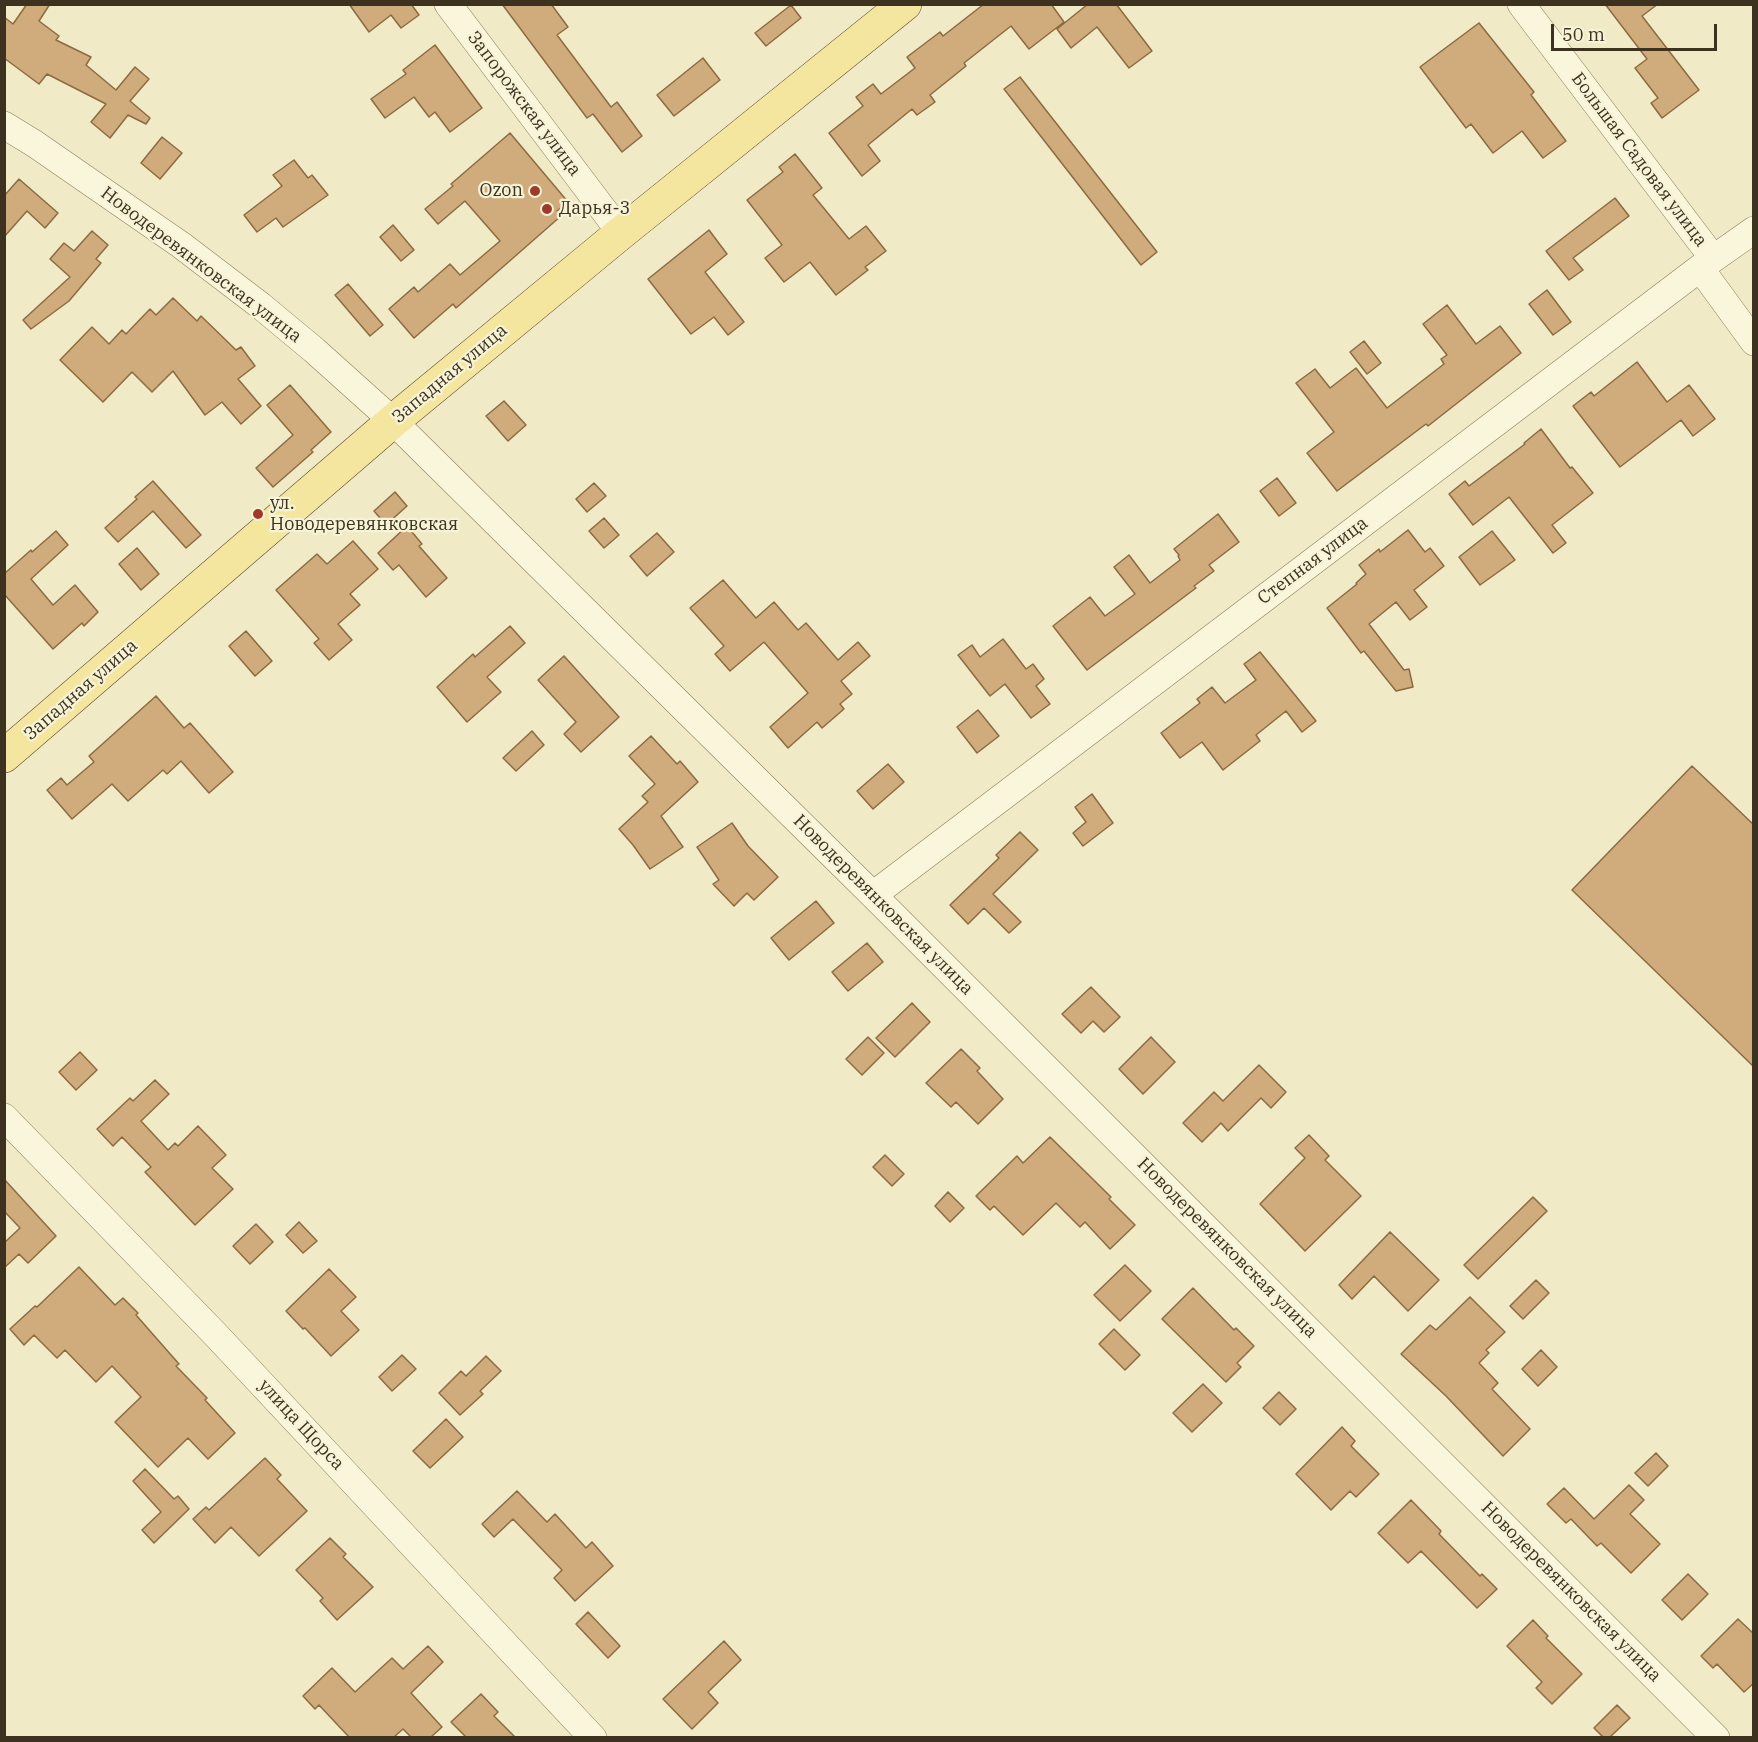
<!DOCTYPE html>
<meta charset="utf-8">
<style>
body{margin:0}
#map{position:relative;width:1758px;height:1742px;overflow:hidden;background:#f0eac7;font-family:"IBM Plex Serif",serif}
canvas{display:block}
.frame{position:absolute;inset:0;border:6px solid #3d3220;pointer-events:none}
.scale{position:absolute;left:1551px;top:24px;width:166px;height:27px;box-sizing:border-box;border:3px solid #3d3220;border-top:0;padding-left:8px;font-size:18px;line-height:21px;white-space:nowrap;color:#3d3220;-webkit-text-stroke:4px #f7f3d7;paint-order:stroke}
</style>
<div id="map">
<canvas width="1758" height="1742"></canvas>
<div class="frame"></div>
<div class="scale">50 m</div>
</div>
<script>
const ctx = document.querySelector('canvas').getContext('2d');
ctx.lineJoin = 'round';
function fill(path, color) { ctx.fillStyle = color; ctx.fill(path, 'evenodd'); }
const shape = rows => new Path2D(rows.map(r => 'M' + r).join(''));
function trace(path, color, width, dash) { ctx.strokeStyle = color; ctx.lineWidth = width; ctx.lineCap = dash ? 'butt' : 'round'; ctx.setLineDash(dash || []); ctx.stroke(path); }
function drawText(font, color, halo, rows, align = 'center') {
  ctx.font = font + ' "IBM Plex Serif",serif'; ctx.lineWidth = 4.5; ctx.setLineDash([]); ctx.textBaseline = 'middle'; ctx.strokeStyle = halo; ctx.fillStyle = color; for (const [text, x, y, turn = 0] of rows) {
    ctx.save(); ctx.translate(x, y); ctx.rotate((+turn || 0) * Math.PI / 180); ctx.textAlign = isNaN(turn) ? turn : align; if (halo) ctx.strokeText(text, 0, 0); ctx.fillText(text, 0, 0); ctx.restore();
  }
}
const building = shape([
 [27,4,50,4,39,21,59,36,56,40,91,57,86,65,116,90,135,67,149,79,130,101,150,118,146,124,128,115,110,138,91,122,106,104,47,74,39,84,4,58,4,17,13,24,27,4],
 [349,4,411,4,419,15,401,28,391,15,369,32,349,4],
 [502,4,551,4,568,27,557,35,611,107,617,102,642,136,622,152,593,114,587,118,502,4],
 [984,4,1051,4,1064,22,1029,49,1011,26,964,63,966,66,930,95,935,102,917,115,912,109,868,145,880,161,862,176,829,133,863,106,856,97,873,84,881,94,915,68,907,57,940,32,943,36,984,4],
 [1088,4,1116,4,1152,51,1129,68,1097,27,1071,48,1057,29,1088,4],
 [1605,4,1658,4,1642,16,1699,90,1662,118,1651,103,1658,98,1635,68,1647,59,1605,4],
 [791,5,801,18,766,46,755,33,791,5],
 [1479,23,1534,92,1531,95,1566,141,1543,158,1522,131,1493,153,1471,124,1466,128,1420,67,1479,23],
 [435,45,482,108,450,132,435,112,429,117,414,97,385,118,371,99,406,74,403,70,435,45],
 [703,58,720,80,674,116,657,95,703,58],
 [1020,77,1157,252,1141,265,1004,89,1020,77],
 [510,133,568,202,557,211,561,216,456,308,453,304,414,338,389,309,414,287,418,292,450,264,460,275,500,241,465,201,438,224,425,209,453,186,451,184,510,133],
 [162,137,182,153,160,179,141,163,162,137],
 [795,154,822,188,813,195,849,239,866,226,886,251,865,267,868,270,836,295,810,262,784,282,765,258,782,245,747,200,783,172,779,167,795,154],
 [294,160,308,178,312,175,328,195,283,227,276,218,257,232,244,215,282,186,273,175,294,160],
 [19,179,58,213,45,228,27,211,4,237,4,196,19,179],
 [1615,198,1629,216,1573,258,1583,270,1569,280,1546,251,1615,198],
 [393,225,414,250,401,261,380,237,393,225],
 [709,230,727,254,705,272,744,322,728,335,714,317,691,334,648,279,709,230],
 [92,231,108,245,96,259,101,263,69,301,31,329,23,320,70,277,50,259,64,243,74,251,92,231],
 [348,284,383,325,370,336,335,295,348,284],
 [1547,290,1571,322,1553,335,1529,304,1547,290],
 [173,298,197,321,201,316,236,350,241,347,255,366,238,379,261,406,241,424,222,402,205,415,173,371,152,392,132,372,103,402,60,360,92,327,109,344,122,330,126,334,150,309,156,315,173,298],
 [1447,305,1476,344,1500,326,1521,353,1428,426,1426,424,1337,491,1307,453,1334,432,1296,383,1315,369,1330,388,1356,368,1387,408,1444,364,1441,359,1447,355,1423,324,1447,305],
 [1364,341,1381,363,1367,374,1350,352,1364,341],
 [1637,362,1667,402,1689,385,1715,419,1693,436,1681,420,1620,467,1573,406,1591,392,1594,396,1637,362],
 [290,385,331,432,311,450,313,452,273,487,256,468,293,435,267,405,290,385],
 [504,401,526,425,508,441,486,416,504,401],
 [1541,429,1570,468,1572,467,1593,493,1552,525,1566,543,1553,553,1509,497,1473,525,1449,494,1465,481,1469,486,1525,444,1524,443,1541,429],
 [1277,478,1296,503,1279,516,1260,491,1277,478],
 [153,481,201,535,186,548,153,511,118,542,105,528,137,499,135,497,153,481],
 [594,483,606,496,587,512,576,499,594,483],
 [395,492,407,506,386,525,374,511,395,492],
 [1218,514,1239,542,1209,565,1214,571,1194,586,1196,588,1087,670,1053,626,1090,597,1105,616,1135,594,1114,567,1129,555,1150,583,1180,560,1178,556,1179,555,1174,549,1218,514],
 [604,518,619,535,604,548,589,531,604,518],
 [407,526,422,544,419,546,447,578,426,597,399,565,393,570,378,553,407,526],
 [1408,530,1425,552,1430,548,1444,566,1414,590,1427,607,1410,620,1396,602,1369,624,1404,670,1409,669,1413,687,1396,691,1364,651,1361,653,1327,608,1357,584,1356,583,1366,574,1359,565,1379,549,1380,552,1408,530],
 [56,531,68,545,31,579,53,605,75,585,98,612,84,626,82,623,53,649,4,594,4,574,31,550,32,552,56,531],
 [1492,531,1515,560,1480,585,1459,557,1492,531],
 [657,533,674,552,647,576,630,556,657,533],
 [353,541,378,569,350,594,360,605,338,624,352,640,329,660,314,643,319,639,276,590,317,554,327,564,353,541],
 [137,548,159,574,141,590,119,564,137,548],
 [723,580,756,618,774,602,798,630,806,623,838,660,858,642,870,656,841,681,852,694,840,704,844,709,822,728,817,722,788,748,770,727,808,693,764,642,730,671,715,654,724,646,690,608,723,580],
 [510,626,525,643,487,677,501,692,467,722,437,687,473,654,475,657,510,626],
 [246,631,272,661,255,676,229,646,246,631],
 [1003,639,1026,669,1033,664,1044,679,1036,686,1050,704,1031,718,1005,684,990,696,958,655,972,645,980,657,1003,639],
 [1260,652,1316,721,1302,732,1286,711,1256,735,1260,741,1223,770,1202,742,1180,758,1161,733,1200,703,1197,699,1212,687,1225,703,1256,680,1244,664,1260,652],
 [564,656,619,717,581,752,564,734,576,722,538,680,564,656],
 [156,696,184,728,190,723,233,772,209,793,181,761,167,774,163,770,128,801,112,784,72,819,47,790,61,778,67,785,94,762,89,756,156,696],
 [978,710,999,736,977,753,957,727,978,710],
 [532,731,544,745,516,771,503,758,532,731],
 [651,736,677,764,680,761,698,782,661,816,683,847,650,869,633,845,619,829,648,802,642,796,655,784,629,756,651,736],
 [888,764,904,782,873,809,857,791,888,764],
 [1692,766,1754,825,1754,1067,1572,890,1692,766],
 [1092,794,1113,823,1083,846,1073,833,1086,822,1075,807,1092,794],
 [732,823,748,846,778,877,754,900,747,893,734,906,713,884,719,880,697,847,732,823],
 [1020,832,1038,850,993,894,1021,922,1009,933,984,908,968,924,950,905,999,858,996,855,1020,832],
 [816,901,834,923,789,960,771,938,816,901],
 [867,943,883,962,848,991,832,972,867,943],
 [1091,987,1120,1017,1104,1032,1093,1021,1081,1033,1062,1014,1091,987],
 [912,1003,930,1022,895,1057,876,1038,912,1003],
 [868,1037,884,1053,862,1075,846,1059,868,1037],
 [1151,1037,1175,1062,1143,1094,1119,1069,1151,1037],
 [961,1049,980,1068,977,1071,1003,1099,978,1124,956,1102,951,1107,926,1083,961,1049],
 [80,1052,97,1070,76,1090,59,1072,80,1052],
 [1259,1065,1286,1092,1271,1108,1261,1098,1228,1131,1221,1123,1202,1142,1183,1123,1214,1092,1223,1101,1259,1065],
 [155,1080,169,1094,141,1121,168,1150,175,1143,178,1146,198,1126,226,1155,212,1168,233,1189,195,1225,145,1172,151,1167,122,1137,113,1146,97,1129,130,1098,133,1101,155,1080],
 [1309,1135,1329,1156,1325,1160,1361,1196,1305,1251,1260,1204,1305,1158,1295,1148,1309,1135],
 [1050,1137,1111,1197,1109,1199,1135,1225,1110,1249,1085,1222,1080,1227,1056,1203,1023,1235,994,1206,990,1210,976,1196,1017,1156,1023,1163,1050,1137],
 [885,1155,904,1174,892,1186,873,1167,885,1155],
 [4,1179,56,1236,28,1263,19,1254,4,1268,4,1243,20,1228,4,1211,4,1179],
 [948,1192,964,1208,950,1222,935,1206,948,1192],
 [1533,1197,1547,1211,1478,1279,1464,1265,1533,1197],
 [299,1222,317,1241,303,1253,286,1235,299,1222],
 [256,1224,273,1242,250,1264,233,1246,256,1224],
 [1390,1232,1439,1280,1408,1311,1374,1276,1352,1299,1339,1285,1390,1232],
 [1125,1265,1151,1291,1120,1321,1094,1295,1125,1265],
 [79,1267,115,1305,123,1298,138,1313,136,1315,179,1364,176,1366,207,1398,205,1400,235,1433,208,1459,188,1438,158,1467,115,1422,141,1397,112,1366,96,1382,65,1350,57,1358,34,1335,24,1345,10,1329,35,1306,37,1307,79,1267],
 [329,1269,356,1297,341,1311,359,1330,331,1356,305,1328,303,1329,286,1311,329,1269],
 [1536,1280,1549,1293,1523,1319,1510,1306,1536,1280],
 [1193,1288,1234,1330,1236,1328,1254,1346,1237,1363,1241,1367,1226,1382,1162,1319,1193,1288],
 [1470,1297,1505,1332,1486,1350,1489,1353,1479,1363,1498,1383,1492,1389,1530,1429,1503,1456,1446,1396,1401,1354,1430,1325,1436,1330,1470,1297],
 [1114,1329,1140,1355,1125,1370,1099,1344,1114,1329],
 [1541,1350,1557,1367,1538,1386,1522,1369,1541,1350],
 [402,1355,416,1369,392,1391,379,1377,402,1355],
 [486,1356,501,1371,480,1391,483,1394,460,1415,439,1393,461,1371,466,1376,486,1356],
 [1203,1384,1222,1403,1192,1432,1173,1413,1203,1384],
 [1279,1392,1296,1409,1280,1425,1263,1408,1279,1392],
 [446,1419,463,1437,430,1468,413,1451,446,1419],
 [1342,1427,1355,1441,1351,1446,1379,1474,1356,1497,1350,1491,1331,1510,1296,1474,1342,1427],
 [1656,1453,1668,1466,1648,1486,1635,1473,1656,1453],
 [265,1458,281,1475,277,1479,307,1511,259,1556,231,1527,215,1543,193,1519,206,1507,209,1510,265,1458],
 [145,1469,174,1499,178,1496,189,1509,154,1543,142,1530,161,1512,133,1481,145,1469],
 [1629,1485,1644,1500,1630,1514,1660,1544,1631,1573,1601,1543,1597,1546,1571,1519,1566,1523,1547,1504,1564,1488,1594,1519,1629,1485],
 [517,1491,547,1522,555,1514,586,1548,592,1542,613,1566,575,1601,554,1578,562,1570,513,1519,494,1537,482,1524,517,1491],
 [1411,1500,1441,1531,1439,1534,1480,1576,1482,1574,1497,1589,1477,1608,1421,1551,1408,1563,1378,1533,1411,1500],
 [330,1538,346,1554,343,1557,373,1587,337,1620,320,1601,323,1598,296,1570,330,1538],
 [1688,1574,1708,1594,1682,1620,1662,1600,1688,1574],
 [588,1612,620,1646,608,1658,576,1624,588,1612],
 [1738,1619,1754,1634,1754,1683,1744,1692,1717,1664,1713,1668,1701,1656,1738,1619],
 [1533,1620,1548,1636,1546,1638,1582,1674,1552,1704,1536,1688,1542,1682,1507,1646,1533,1620],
 [724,1641,741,1660,708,1692,718,1703,692,1729,663,1699,724,1641],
 [428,1646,443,1662,411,1693,442,1727,431,1737,411,1737,403,1729,394,1737,349,1737,319,1705,315,1709,303,1696,332,1668,355,1692,392,1658,403,1669,428,1646],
 [481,1694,498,1712,494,1716,515,1737,466,1737,451,1722,481,1694],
 [1617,1705,1630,1718,1610,1737,1603,1737,1594,1728,1617,1705]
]);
const minor = shape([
 [448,4,621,233],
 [1521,4,1713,258],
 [4,125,35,144,181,245,261,306,314,350,393,421,873,895,1716,1738],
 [1700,268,1754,342],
 [873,895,1700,268,1754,230],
 [4,1117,215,1334,593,1738]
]);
const major = shape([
 [4,756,393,421,621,233,905,4]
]);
const markers = [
 [535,191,6,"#9f3a29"],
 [547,209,6,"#9f3a29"],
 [258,514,6,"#9f3a29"]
];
const streetNames = [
 ["Запорожская улица",524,104,53],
 ["Большая Садовая улица",1639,160,53],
 ["Новодеревянковская улица",201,265,37],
 ["Западная улица",450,374,-40],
 ["Степная улица",1313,561,-37],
 ["Западная улица",81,690,-41],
 ["Новодеревянковская улица",883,905,45],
 ["Новодеревянковская улица",1227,1248,45],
 ["улица Щорса",301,1425,47],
 ["Новодеревянковская улица",1571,1592,45]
];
const poiNames = [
 ["Ozon",523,191,"right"],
 ["Дарья-3",559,209],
 ["ул.",270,504],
 ["Новодеревянковская",270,525]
];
fill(building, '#d0ac7c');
trace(building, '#8d6b40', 1.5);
trace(minor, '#8d7e5b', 28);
trace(major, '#5b4b2f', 34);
trace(minor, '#faf6db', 27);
trace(major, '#f4e69f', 33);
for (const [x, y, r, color] of markers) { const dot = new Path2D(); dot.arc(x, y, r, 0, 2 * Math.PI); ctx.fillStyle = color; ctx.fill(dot); trace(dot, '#f7f3d7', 2); }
drawText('18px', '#3d3220', '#f7f3d7', streetNames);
drawText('18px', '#3d3220', '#f7f3d7', poiNames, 'left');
</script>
